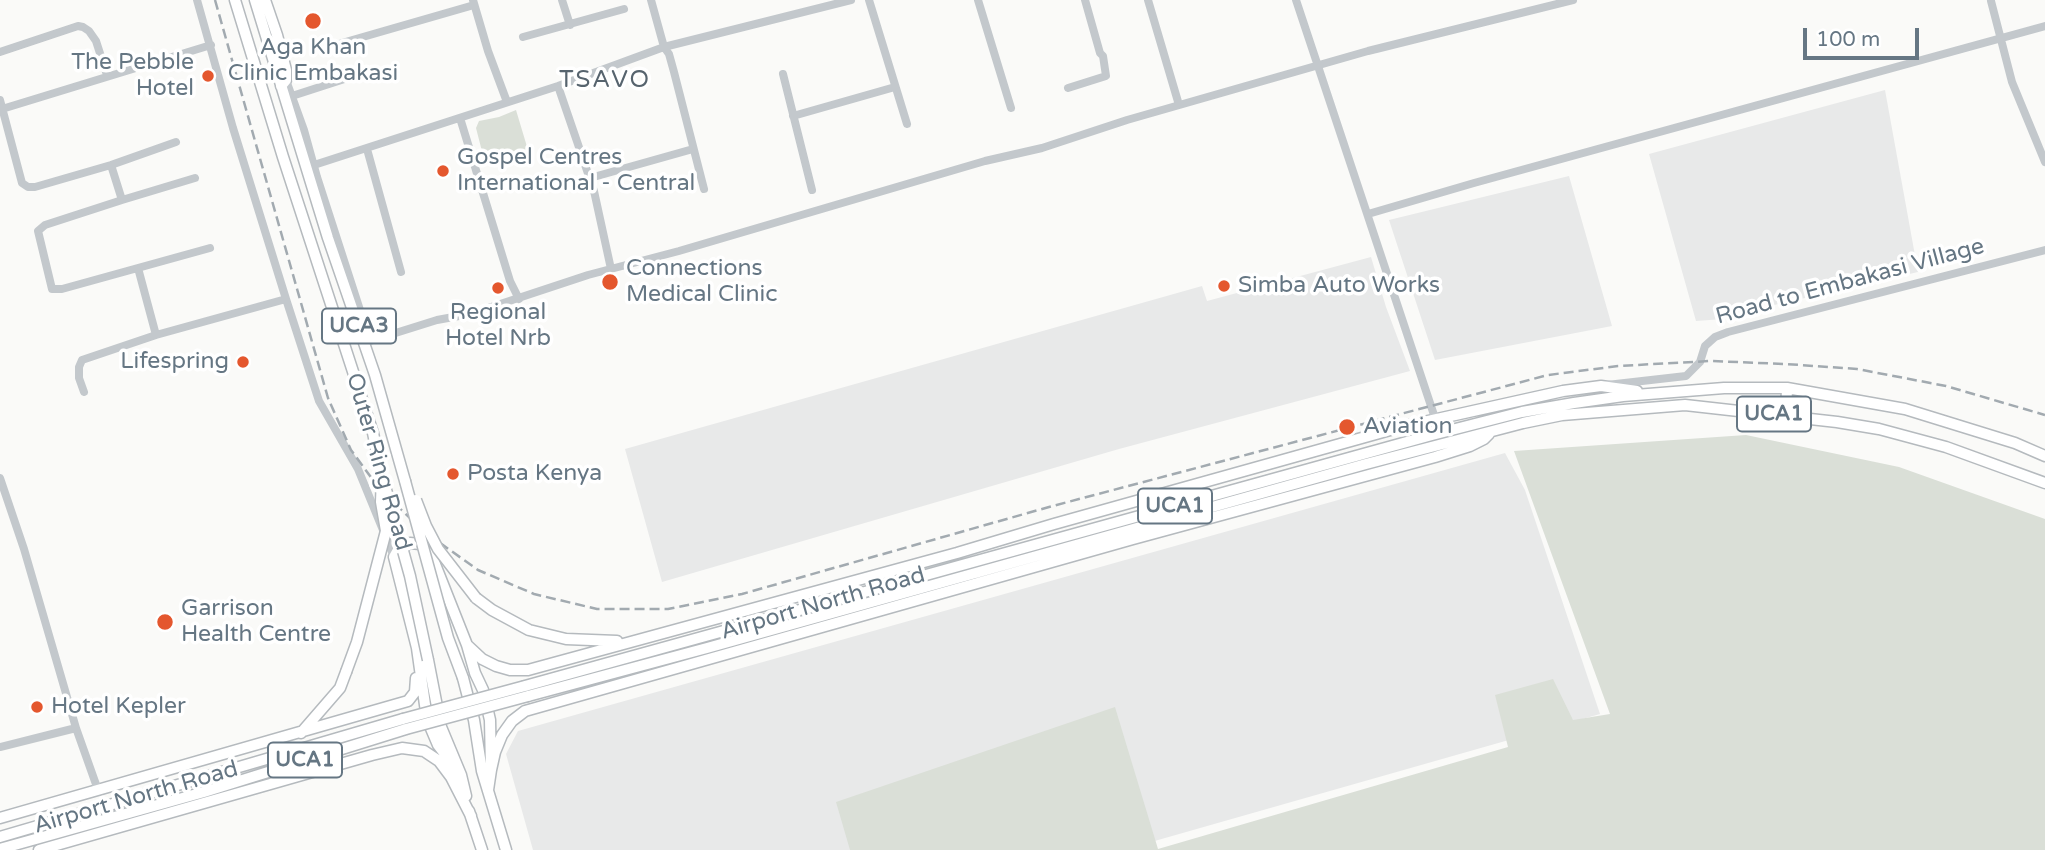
<!DOCTYPE html>
<style>
body{margin:0}
#map{position:relative;width:2045px;height:850px;overflow:hidden;background:#fafaf8;font-family:"Varela Round",sans-serif}
canvas{display:block}
.scale{position:absolute;left:1803px;top:28px;width:116px;height:32px;box-sizing:border-box;border:4px solid #657683;border-top:0;padding-left:9px;font-size:21px;line-height:24px;white-space:nowrap;color:#657683;-webkit-text-stroke:5px #fff;paint-order:stroke}
</style>
<div id="map">
<canvas width="2045" height="850"></canvas>
<div class="scale">100 m</div>
</div>
<script>
const ctx = document.querySelector('canvas').getContext('2d');
ctx.lineJoin = 'round';
function fill(path, color) { ctx.fillStyle = color; ctx.fill(path, 'evenodd'); }
const shape = rows => new Path2D(rows.map(r => 'M' + r).join(''));
function trace(path, color, width, dash) { ctx.strokeStyle = color; ctx.lineWidth = width; ctx.lineCap = dash ? 'butt' : 'round'; ctx.setLineDash(dash || []); ctx.stroke(path); }
function drawText(font, color, halo, rows, align = 'center') {
  ctx.font = font + ' "Varela Round",sans-serif'; ctx.lineWidth = 7; ctx.setLineDash([]); ctx.textBaseline = 'middle'; ctx.strokeStyle = halo; ctx.fillStyle = color; for (const [text, x, y, turn = 0] of rows) {
    ctx.save(); ctx.translate(x, y); ctx.rotate((+turn || 0) * Math.PI / 180); ctx.textAlign = isNaN(turn) ? turn : align; if (halo) ctx.strokeText(text, 0, 0); ctx.fillText(text, 0, 0); ctx.restore();
  }
}
const built = shape([
 [1885,90,1918,272,1770,306,1737,318,1696,321,1649,154],
 [1569,176,1612,326,1435,360,1389,220],
 [1371,257,1386,307,1410,371,1119,449,662,582,625,449,1202,286,1207,301],
 [1505,453,1525,490,1600,714,1123,850,533,850,506,754,518,731]
]);
const green = shape([
 [516,110,528,150,485,163,476,128,479,121,499,117],
 [1746,435,1899,467,2045,519,2045,850,850,850,836,802,1115,707,1158,849,1508,747,1495,695,1553,679,1573,720,1610,714,1514,451]
]);
const minor = shape([
 [473,0,488,51,507,102],
 [562,0,570,25],
 [651,0,664,47,669,54,674,72,704,189],
 [869,0,907,124],
 [978,0,1011,108],
 [1148,0,1179,105],
 [1296,0,1435,418],
 [1991,1,2012,82,2045,162],
 [523,37,624,9],
 [342,43,474,5],
 [0,52,78,26,83,27,89,31,96,41,107,75],
 [783,74,812,190],
 [286,80,304,130,317,177,370,341,437,320,470,314,588,275,679,251,985,161,1042,148,1127,120,1368,51,1573,0],
 [558,86,594,191,611,269],
 [1068,88,1106,76,1103,56,1100,53,1085,0],
 [292,96,360,74],
 [0,100,22,183,28,187,35,187,111,165,176,142],
 [2,109,211,45],
 [793,116,895,87],
 [460,118,510,281,519,299],
 [367,149,401,272],
 [111,165,122,200,45,225,38,231,52,289,62,289,210,248],
 [314,165,558,86,664,47,851,0],
 [590,178,693,149],
 [122,200,195,178],
 [1368,214,1474,183,2045,26],
 [138,268,156,335],
 [286,299,319,401,358,469,394,557],
 [1607,385,1686,376,1700,362,1705,346,1715,337,1728,332,2045,250],
 [84,392,79,378,79,367,82,360,156,335,286,299,233,128,197,0],
 [0,478,24,549,76,728,98,790],
 [0,747,76,728]
]);
const major = shape([
 [235,0,283,157,373,433,382,476],
 [255,0,328,238,375,375,405,481],
 [265,0,277,35,286,70,286,80,281,86],
 [1786,415,1787,388],
 [476,598,492,610,529,630,566,639,617,641],
 [467,645,482,659,496,666,510,670,528,670,957,553,1054,524,1401,427,1563,391,1601,386,1637,391],
 [428,660,441,727,461,775,466,796],
 [463,678,474,720,482,771,506,850],
 [525,686,1432,435,1522,412,1574,403,1623,396,1724,388,1787,388,1905,409,2015,443,2045,456],
 [528,696,707,648,1366,464,1523,423,1562,415,1685,405,1837,422,1879,429,1946,447,2045,483],
 [301,733,340,688,346,672],
 [491,770,495,752,502,735,512,721,525,711,1133,539,1435,457,1470,446,1484,439,1489,434],
 [461,775,438,745,427,719,417,648,394,557,398,550,410,543,420,544,429,549,467,645,475,673,483,690,490,720,491,770,488,790],
 [469,811,482,850],
 [0,818,408,701,415,692,416,678],
 [0,837,403,719],
 [0,849,204,792,406,729],
 [39,850,372,755,402,748,424,751,439,761,451,777,471,816]
]);
const rail = shape([
 [215,0,328,398,351,450,381,491,426,533,478,570,534,594,597,609,668,609,742,594,1049,507,1548,375,1618,366,1710,361,1786,364,1857,369,1946,386,2045,415]
]);
const majorBridge = shape([
 [405,481,448,638,463,678],
 [385,486,410,576,428,660],
 [416,500,426,526,438,549,476,598],
 [346,672,357,642,386,531,381,502,382,476],
 [403,719,525,686],
 [406,729,528,696]
]);
const markers = [
 [313,21,9,"#e4572e"],
 [208,76,7,"#e4572e"],
 [443,171,7,"#e4572e"],
 [610,282,9,"#e4572e"],
 [1224,286,7,"#e4572e"],
 [498,288,7,"#e4572e"],
 [243,362,7,"#e4572e"],
 [1347,427,9,"#e4572e"],
 [453,474,7,"#e4572e"],
 [165,622,9,"#e4572e"],
 [37,707,7,"#e4572e"]
];
const shields = [
 [359,326,74],
 [1774,414,74],
 [1175,506,74],
 [305,760,74]
];
const shieldNames = [
 ["UCA3",359,326],
 ["UCA1",1774,414],
 ["UCA1",1175,506],
 ["UCA1",305,760]
];
const poiNames = [
 ["Aga Khan",313,48,"center"],
 ["Clinic Embakasi",313,74,"center"],
 ["The Pebble",194,63,"right"],
 ["Hotel",194,89,"right"],
 ["Gospel Centres",457,158],
 ["International - Central",457,184],
 ["Connections",626,269],
 ["Medical Clinic",626,295],
 ["Simba Auto Works",1238,286],
 ["Regional",498,313,"center"],
 ["Hotel Nrb",498,339,"center"],
 ["Lifespring",229,362,"right"],
 ["Aviation",1363,427],
 ["Posta Kenya",467,474],
 ["Garrison",181,609],
 ["Health Centre",181,635],
 ["Hotel Kepler",51,707]
];
const streetNames = [
 ["Road to Embakasi Village",1850,282,-15],
 ["Outer Ring Road",378,462,74],
 ["Airport North Road",823,604,-16],
 ["Airport North Road",136,798,-16]
];
const neighbourhoodNames = [
 ["TSAVO",605,81]
];
fill(built, '#e8e9e9');
fill(green, '#dadfd7');
trace(major, '#b5babe', 13);
trace(minor, '#c3c8cc', 8);
trace(major, '#fff', 10);
trace(rail, '#a2aab0', 2.5, [10, 5]);
trace(majorBridge, '#b5babe', 13, []);
trace(majorBridge, '#fff', 10);
for (const [x, y, r, color] of markers) { const dot = new Path2D(); dot.arc(x, y, r, 0, 2 * Math.PI); ctx.fillStyle = color; ctx.fill(dot); trace(dot, '#fff', 2.5); }
for (const [x, y, w] of shields) { const box = new Path2D(); box.roundRect(x - w / 2, y - 17.5, w, 35, 5); ctx.fillStyle = '#fff'; ctx.fill(box); trace(box, '#657683', 2); }
drawText('bold 21px', '#657683', null, shieldNames);
drawText('23px', '#657683', '#fff', poiNames, 'left');
drawText('23px', '#657683', '#fff', streetNames);
ctx.letterSpacing = '2px';
drawText('24px', '#57646e', '#fff', neighbourhoodNames);
ctx.letterSpacing = '0px';
</script>
